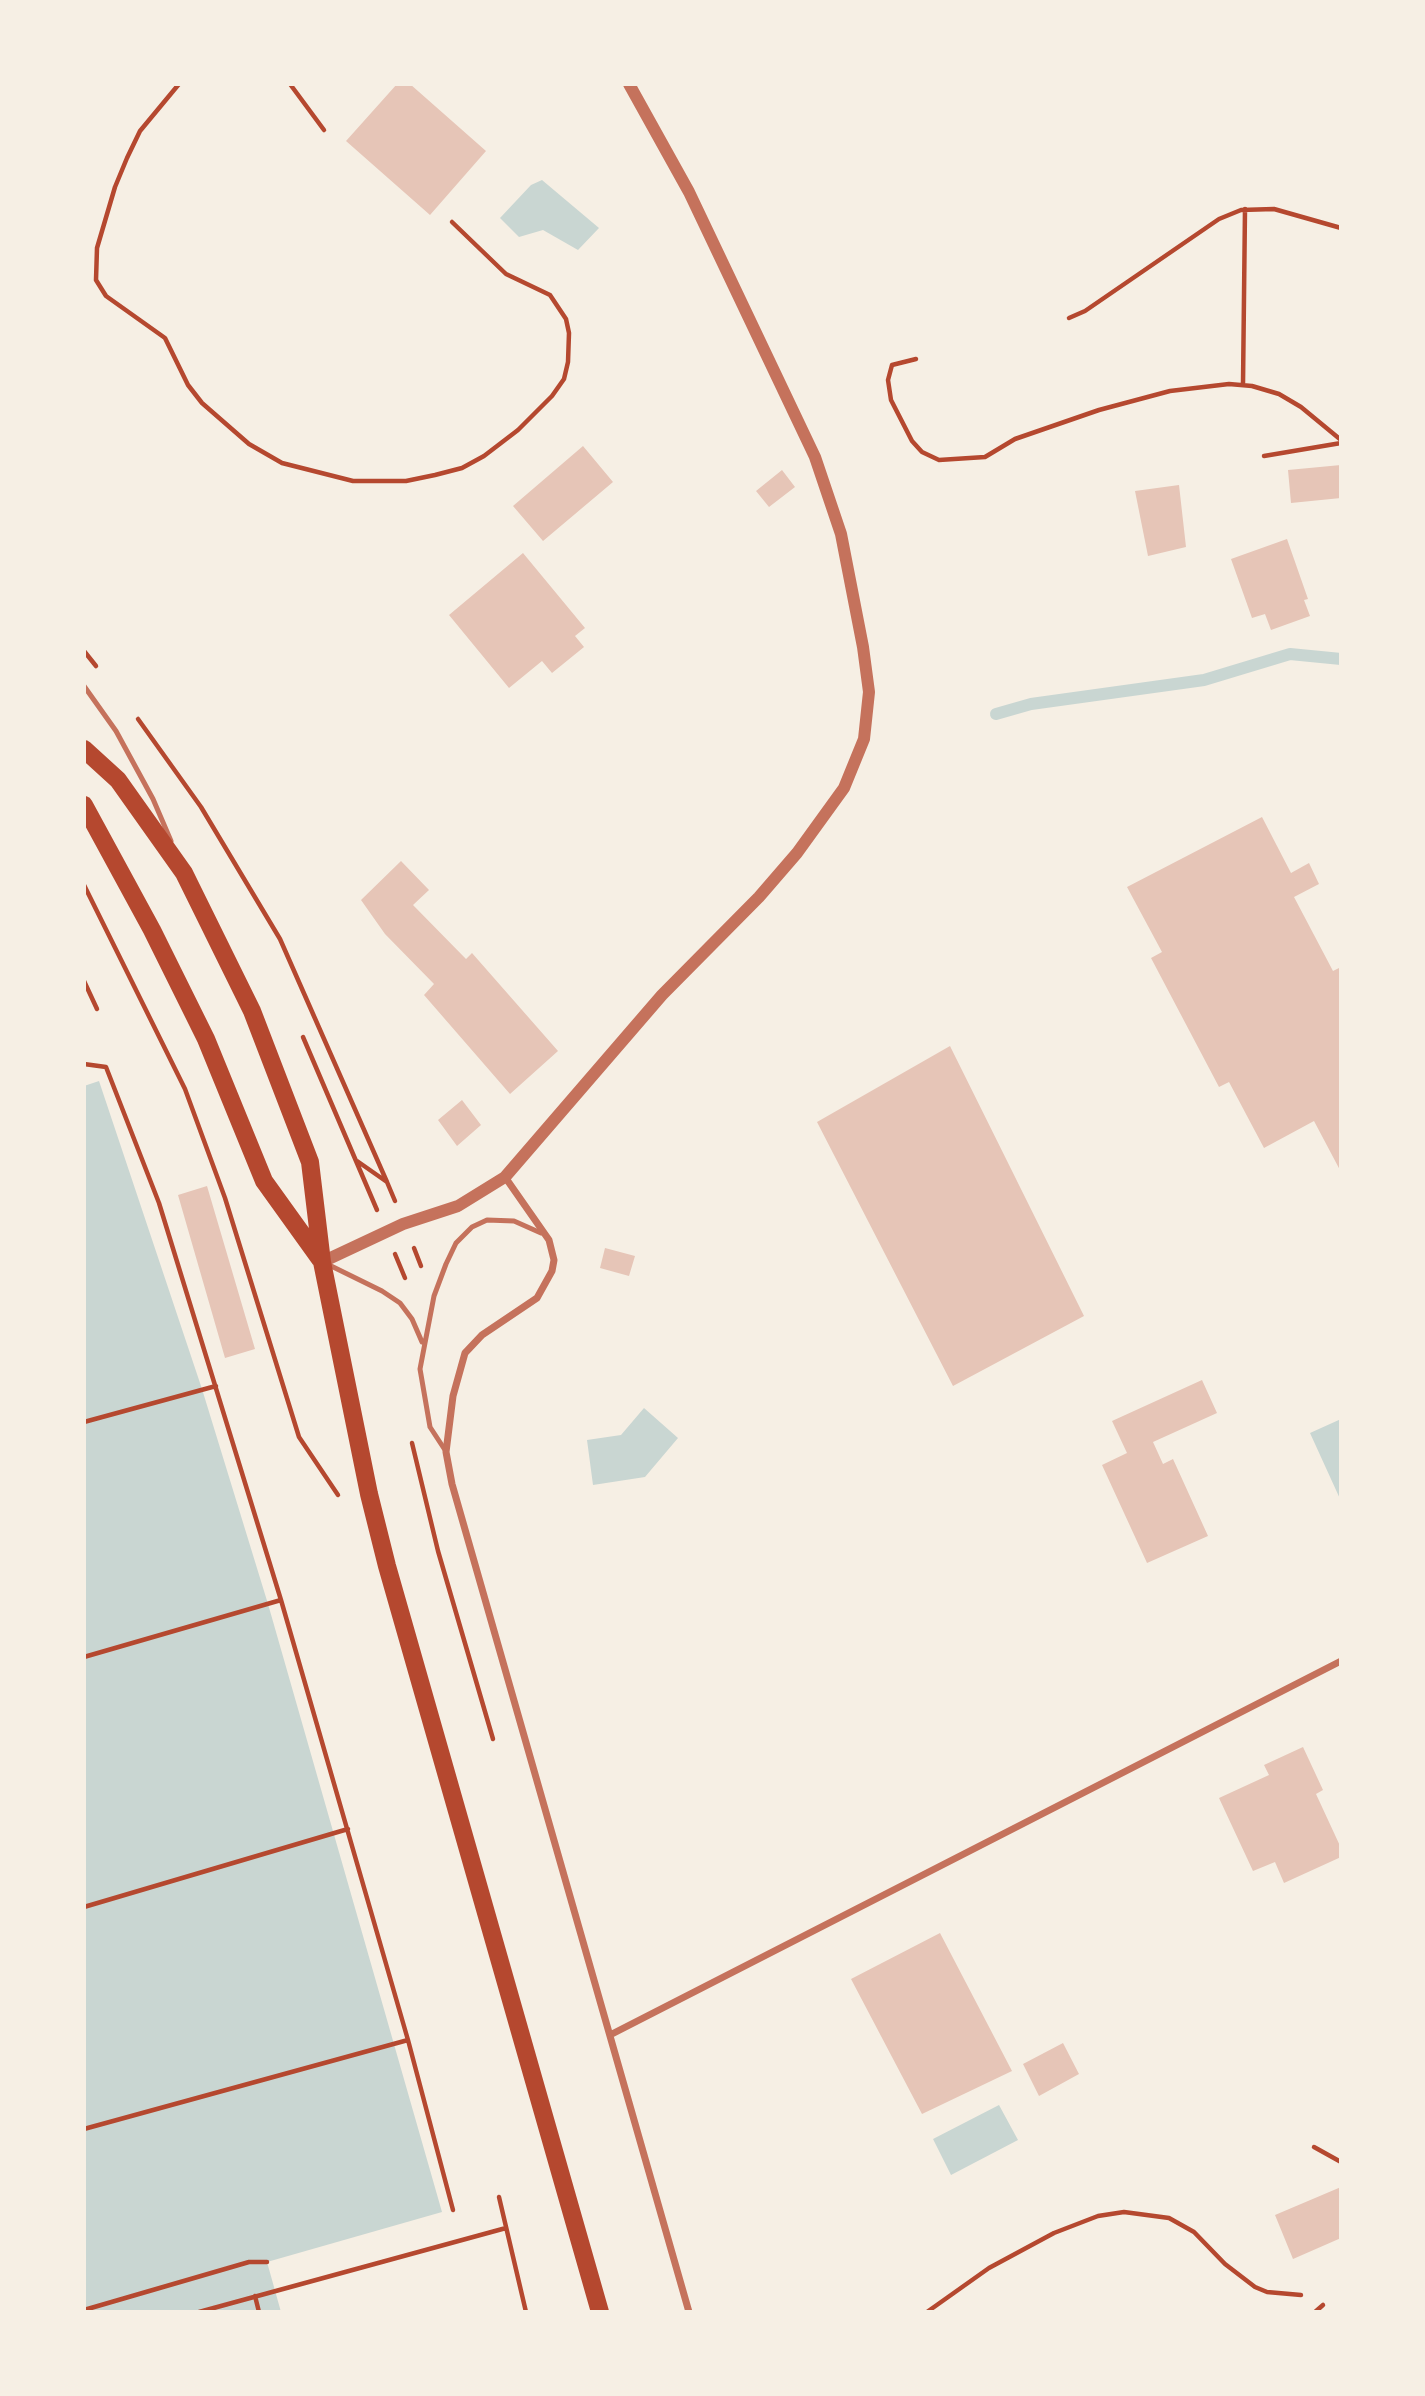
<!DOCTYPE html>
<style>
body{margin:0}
#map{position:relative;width:1425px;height:2396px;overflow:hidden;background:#f6efe4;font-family:"Space Grotesk",sans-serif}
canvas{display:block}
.frame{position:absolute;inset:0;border:86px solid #f6efe4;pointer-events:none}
</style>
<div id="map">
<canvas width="1425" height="2396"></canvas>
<div class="frame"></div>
</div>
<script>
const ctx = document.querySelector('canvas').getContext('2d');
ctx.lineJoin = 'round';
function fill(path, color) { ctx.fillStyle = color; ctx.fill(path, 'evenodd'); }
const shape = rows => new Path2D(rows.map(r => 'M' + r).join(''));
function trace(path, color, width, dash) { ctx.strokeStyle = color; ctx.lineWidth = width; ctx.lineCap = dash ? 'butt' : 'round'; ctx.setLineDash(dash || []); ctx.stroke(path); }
const water = shape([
 [542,180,599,228,578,250,543,230,519,237,500,218,531,185],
 [99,1081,202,1389,268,1604,442,2212,267,2262,281,2312,84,2312,84,1086],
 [644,1408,678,1438,645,1477,593,1485,587,1440,621,1435],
 [1341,1419,1341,1501,1310,1433],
 [999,2105,1018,2140,951,2175,933,2139]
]);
const stream = shape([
 [996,714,1031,704,1204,680,1290,654,1341,659]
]);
const building = shape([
 [397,84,410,84,486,151,430,215,346,141],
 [583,446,613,482,543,541,513,506],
 [1341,465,1341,498,1291,503,1288,470],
 [782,470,795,487,769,507,756,491],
 [1179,485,1186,547,1148,556,1135,491],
 [1287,539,1308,599,1304,600,1310,616,1271,630,1265,614,1252,618,1231,559],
 [523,553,585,628,575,636,584,647,552,673,542,661,509,688,449,615],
 [1262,817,1291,873,1309,863,1319,884,1294,897,1333,971,1341,967,1341,1172,1314,1121,1264,1148,1229,1082,1219,1087,1151,958,1162,952,1127,887],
 [401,861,429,890,413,905,466,959,472,953,558,1051,510,1094,424,995,434,984,385,934,361,900],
 [950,1046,1084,1316,953,1386,817,1122],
 [462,1100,481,1125,457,1146,438,1120],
 [207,1186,255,1349,225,1358,178,1195],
 [605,1248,635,1256,629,1276,600,1268],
 [1202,1380,1217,1413,1153,1442,1163,1464,1173,1459,1208,1536,1147,1563,1102,1465,1127,1453,1112,1421],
 [1303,1747,1323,1790,1316,1794,1341,1848,1341,1857,1284,1883,1275,1862,1253,1871,1219,1798,1269,1775,1264,1765],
 [940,1933,1012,2071,922,2114,851,1979],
 [1063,2043,1079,2074,1039,2096,1023,2064],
 [1341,2187,1341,2238,1293,2259,1275,2215]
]);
const path = shape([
 [179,84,140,131,127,158,115,187,97,248,96,280,106,296,165,338,188,385,202,403,249,444,282,463,353,481,406,481,435,475,462,468,484,456,518,430,552,396,564,379,568,362,569,333,566,319,550,295,506,274,452,222],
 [290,84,324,130],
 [1069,318,1085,311,1219,219,1241,210,1274,209,1341,228],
 [916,359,892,365,888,380,891,400,912,441,922,452,939,460,985,457,1015,439,1099,410,1170,391,1229,384,1252,386,1279,394,1301,407,1341,440],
 [1243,384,1245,209],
 [1264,456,1341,443],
 [84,651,96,666],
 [138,719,201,807,280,939,387,1182],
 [84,885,185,1089,225,1198,299,1437,338,1495],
 [84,981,97,1009],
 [303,1037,377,1210],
 [84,1064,106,1067,159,1203,281,1600,408,2040,453,2210],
 [357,1161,387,1182,395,1201],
 [414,1248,421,1266],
 [395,1254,405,1278],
 [84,1422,216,1386],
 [412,1443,438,1551,493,1739],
 [84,1657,281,1600],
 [84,1907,348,1829],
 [84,2129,408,2040],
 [1314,2147,1341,2162],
 [499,2197,526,2312],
 [255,2296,259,2312],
 [84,2310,249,2262,267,2262],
 [199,2312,506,2228],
 [927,2312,989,2268,1054,2233,1098,2216,1124,2212,1169,2218,1194,2232,1225,2264,1255,2287,1267,2292,1301,2295],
 [1315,2312,1323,2305]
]);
const service = shape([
 [84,686,116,731,153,799,171,841],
 [325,1263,382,1291,400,1303,412,1319,422,1342],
 [445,1450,430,1427,420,1369,434,1296,446,1264,456,1243,472,1227,487,1220,514,1221,541,1233]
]);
const minor = shape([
 [505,1177,549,1240,554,1260,552,1271,537,1298,482,1335,465,1353,453,1396,446,1452,452,1484,689,2312],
 [610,2035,1341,1661]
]);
const tertiary = shape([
 [322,1262,403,1224,458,1206,505,1177,662,995,759,897,797,853,844,788,864,739,869,692,863,647,841,534,815,457,689,192,629,84]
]);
const primary = shape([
 [84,749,118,780,184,873,252,1011,310,1162,322,1262,369,1494,387,1566,600,2312],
 [84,805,152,930,206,1039,264,1181,320,1259]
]);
fill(water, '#c9d6d2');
trace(stream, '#c9d6d2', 12);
fill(building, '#e6c5b7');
trace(path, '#b5482f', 4.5);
trace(service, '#c5725c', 5);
trace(minor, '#c5725c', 7);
trace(tertiary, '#c5725c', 12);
trace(primary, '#b5482f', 18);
</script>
